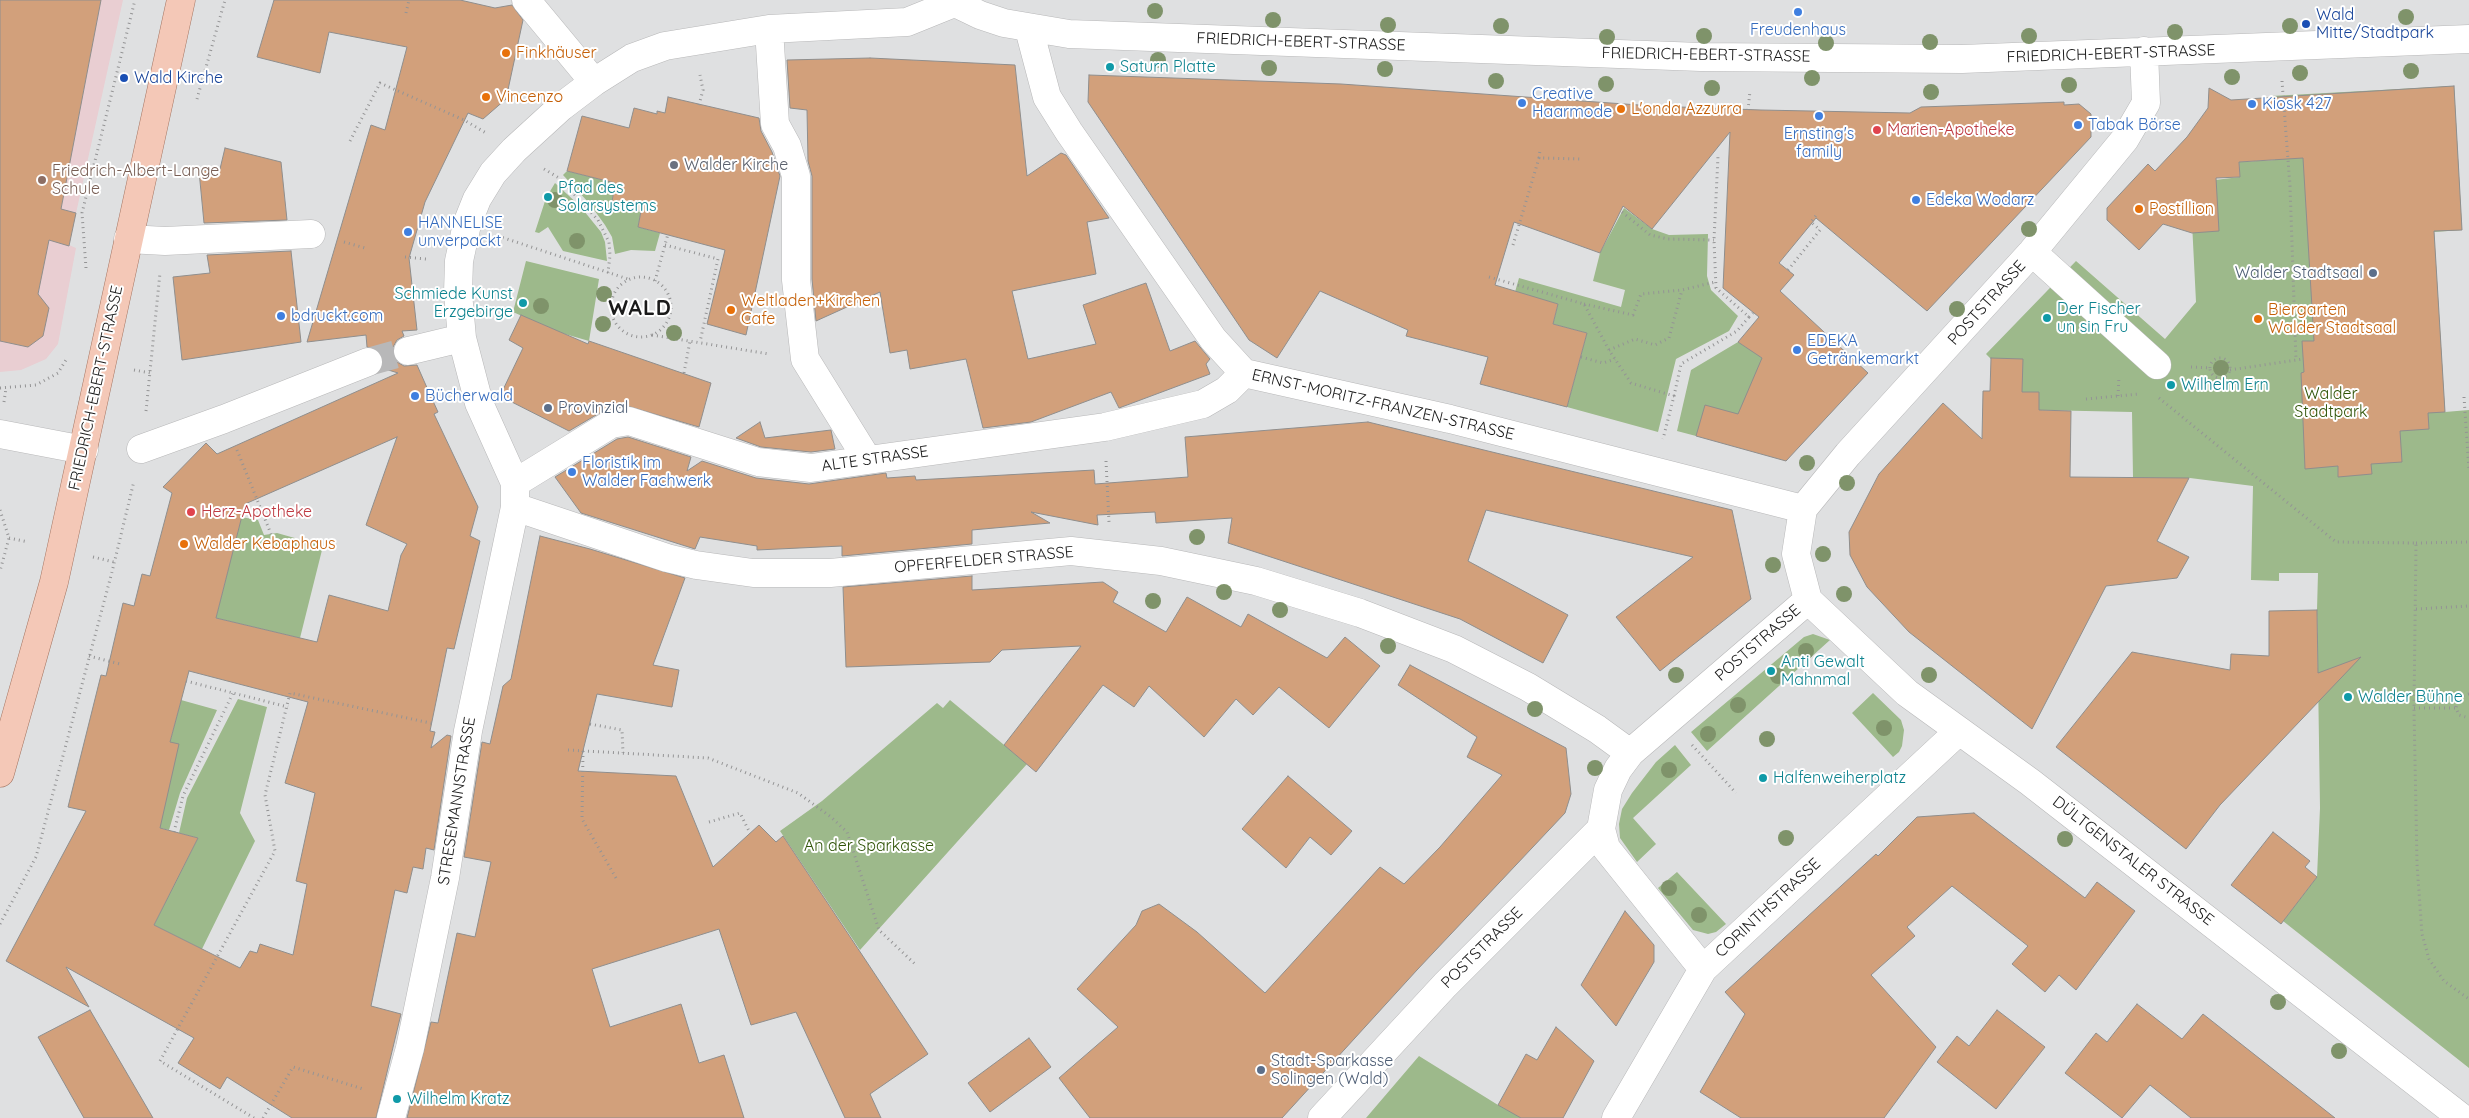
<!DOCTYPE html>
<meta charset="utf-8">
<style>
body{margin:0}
canvas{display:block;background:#dfe0e1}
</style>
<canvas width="2469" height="1118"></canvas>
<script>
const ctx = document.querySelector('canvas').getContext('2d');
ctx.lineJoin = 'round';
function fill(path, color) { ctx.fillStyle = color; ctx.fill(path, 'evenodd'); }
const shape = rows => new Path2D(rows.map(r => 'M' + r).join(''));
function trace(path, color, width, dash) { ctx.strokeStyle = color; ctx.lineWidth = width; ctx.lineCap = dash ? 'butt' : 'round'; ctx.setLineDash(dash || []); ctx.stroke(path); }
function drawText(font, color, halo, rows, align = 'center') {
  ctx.font = font + ' Quicksand,sans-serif'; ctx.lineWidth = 4; ctx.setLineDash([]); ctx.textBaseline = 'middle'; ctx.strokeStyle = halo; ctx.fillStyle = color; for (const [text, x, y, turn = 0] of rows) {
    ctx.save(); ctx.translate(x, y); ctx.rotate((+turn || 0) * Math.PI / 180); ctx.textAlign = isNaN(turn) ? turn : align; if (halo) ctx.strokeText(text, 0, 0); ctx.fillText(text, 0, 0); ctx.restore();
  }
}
const education = shape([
 [0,0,123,0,69,245,76,248,58,344,46,359,21,370,0,372]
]);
const green = shape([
 [2454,86,2462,230,2434,232,2445,412,2469,410,2469,1068,2283,921,2317,877,2320,808,2317,610,2318,573,2279,573,2279,581,2251,580,2253,486,2190,478,2133,478,2132,412,2039,410,2039,392,2022,392,2022,359,1991,359,1986,354,2076,261,2165,339,2196,302,2190,183,2240,177,2239,162,2275,160,2271,96],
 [567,171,615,183,612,202,641,211,638,227,660,233,655,251,631,250,615,254,612,237,605,225,589,203,563,175],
 [555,183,580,206,601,232,605,242,607,261,563,251,548,227,539,233,535,232,546,198],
 [1624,208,1652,229,1669,235,1708,234,1707,276,1711,290,1738,316,1729,331,1676,359,1658,432,1567,407,1587,333,1553,324,1558,304,1515,292,1519,278,1621,307,1625,290,1593,281,1600,253],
 [526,261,599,279,589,341,558,332,513,312],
 [1738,342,1763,358,1739,415,1696,436,1677,431,1691,370],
 [241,517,258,520,264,535,277,533,323,546,300,638,216,618],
 [1813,634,1830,640,1707,751,1691,732,1804,637],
 [1873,693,1901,720,1904,730,1902,746,1899,752,1893,757,1852,713],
 [238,699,267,707,240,813,255,841,202,949,154,925,198,838,179,833,187,798],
 [181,700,217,710,180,793,169,830,152,826,170,742],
 [950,700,1027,764,860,950,780,831,822,801,937,703,943,708],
 [1675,745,1691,765,1633,818,1656,844,1637,862,1620,838,1619,824,1622,809,1632,793,1656,762],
 [1677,872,1726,924,1716,932,1708,934,1693,930,1658,888],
 [1419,1056,1498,1105,1522,1118,1366,1118]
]);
const building = shape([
 [0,0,101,0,61,209,76,213,69,246,49,240,38,294,49,308,43,336,28,347,0,341,0,0],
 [274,0,460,0,495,8,512,5,523,20,506,99,483,119,468,113,425,202,409,258,417,330,402,331,404,336,397,340,393,347,393,355,397,362,404,366,417,365,428,390,438,412,434,414,478,507,470,536,480,541,454,649,447,648,430,731,435,732,431,748,447,735,451,736,434,850,426,848,423,869,413,867,407,893,395,890,371,1006,401,1014,376,1118,292,1118,227,1077,220,1089,178,1063,194,1038,66,967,89,1007,6,961,86,811,68,807,101,675,106,676,123,603,134,606,142,574,150,576,172,493,163,487,206,443,217,454,398,373,382,368,382,356,377,350,367,347,366,335,307,342,371,125,385,130,407,47,329,32,320,73,257,57,274,0],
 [397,437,366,525,407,544,401,555,388,611,329,595,317,642,216,618,245,504,397,437],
 [189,671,308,702,285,783,315,793,296,881,307,884,293,955,260,944,257,953,250,951,240,968,154,925,198,838,160,828,179,744,170,742,189,671],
 [870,58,1015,65,1027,176,1061,153,1066,155,1109,218,1087,222,1096,274,1012,291,1028,359,1096,344,1083,305,1146,283,1170,351,1195,341,1210,359,1206,364,1210,374,1119,408,1111,392,1031,422,983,428,966,359,910,369,907,350,890,353,880,292,816,321,812,279,812,176,808,161,807,110,790,108,787,60,870,58],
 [1089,75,1341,84,1653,106,1761,110,1910,113,1921,107,2064,102,2064,105,2079,104,2091,114,2091,137,1927,311,1816,218,1779,263,1794,275,1780,291,1868,373,1786,461,1696,436,1705,405,1738,414,1762,358,1738,342,1759,317,1723,288,1730,132,1652,229,1623,206,1600,253,1514,222,1495,285,1558,304,1553,324,1587,333,1567,407,1480,384,1488,357,1406,336,1408,330,1320,291,1277,358,1249,340,1088,102,1089,75],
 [2454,86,2462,230,2434,231,2445,412,2428,413,2429,429,2400,431,2402,462,2371,464,2372,474,2338,477,2338,466,2305,469,2301,373,2304,372,2302,341,2314,341,2303,158,2239,162,2240,177,2216,178,2219,231,2192,233,2163,224,2139,250,2107,220,2107,208,2148,164,2155,171,2187,137,2208,108,2209,88,2231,100,2454,86],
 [668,97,759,118,761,131,772,152,780,176,746,335,707,324,725,250,638,227,641,211,612,202,615,183,567,171,582,116,629,128,634,108,657,114,657,111,665,113,668,97],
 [225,148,281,162,287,220,204,223,199,171,220,169,225,148],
 [291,251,301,342,182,360,173,277,210,273,207,255,291,251],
 [521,315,588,344,589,341,711,383,699,427,627,406,603,411,569,431,500,396,523,348,509,340,521,315],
 [1991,358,2023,359,2022,392,2039,392,2039,410,2071,411,2070,477,2189,478,2157,541,2189,557,2177,578,2106,586,2032,729,1909,632,1867,587,1850,555,1849,532,1879,474,1943,403,1982,439,1983,391,1990,391,1991,358],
 [760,422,765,438,831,430,835,449,811,452,761,447,736,438,760,422],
 [1368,422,1732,510,1751,599,1660,671,1616,617,1693,557,1486,510,1468,561,1568,615,1543,663,1460,619,1228,543,1232,518,1156,523,1155,512,1097,515,1098,525,1031,512,1050,523,972,530,972,544,842,556,842,546,757,550,757,546,700,537,695,549,581,513,555,477,617,439,628,437,691,457,687,471,702,461,756,478,809,484,886,473,887,478,915,476,916,480,1094,470,1095,484,1188,477,1185,437,1368,422],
 [540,536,590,549,685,578,653,665,679,670,672,707,597,694,578,771,676,776,713,867,759,825,776,842,783,836,928,1054,870,1094,881,1118,845,1118,796,1012,751,1025,719,929,592,969,610,1027,681,1004,699,1063,724,1055,744,1118,407,1118,431,1022,438,1023,457,933,475,937,491,862,464,857,482,742,490,744,503,686,511,679,540,536],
 [972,576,972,590,1103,582,1118,592,1113,602,1166,632,1187,597,1241,627,1248,614,1327,658,1345,637,1380,666,1329,728,1279,687,1253,715,1236,699,1204,737,1149,686,1134,707,1103,685,1036,772,1004,745,1081,646,1002,650,990,662,846,667,843,587,972,576],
 [2317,610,2318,673,2361,657,2220,805,2186,849,2056,747,2132,652,2230,670,2231,654,2269,656,2269,611,2317,610],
 [1410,665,1566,748,1571,794,1565,813,1417,970,1282,1118,1090,1118,1059,1078,1118,1027,1077,989,1136,925,1142,911,1159,904,1197,932,1265,993,1380,867,1404,884,1440,847,1502,775,1467,757,1477,737,1398,685,1410,665],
 [1288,776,1352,831,1331,855,1310,837,1286,868,1242,829,1288,776],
 [1974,813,2085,898,2097,882,2135,911,2076,990,2059,975,2045,992,2012,964,2028,946,1952,886,1907,927,1915,936,1871,975,1936,1047,1884,1118,1741,1118,1700,1092,1745,1014,1725,992,1876,854,1878,856,1917,817,1974,813],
 [2273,832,2310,861,2305,867,2317,877,2281,924,2231,885,2273,832],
 [1625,911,1654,945,1654,962,1616,1026,1581,985,1625,911],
 [2137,1004,2182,1039,2203,1014,2335,1118,2191,1118,2150,1085,2122,1118,2065,1073,2096,1033,2107,1042,2137,1004],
 [90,1010,153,1118,84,1118,38,1037,90,1010],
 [1997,1010,2045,1047,1996,1109,1937,1062,1957,1036,1969,1046,1997,1010],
 [1556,1027,1594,1061,1563,1118,1521,1118,1498,1105,1526,1054,1537,1060,1556,1027],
 [1029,1038,1051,1067,990,1112,968,1083,1029,1038]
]);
const minorTunnel = shape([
 [368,362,408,351]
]);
const path = shape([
 [406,13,409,0],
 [2282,81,2290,186,2296,360],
 [197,99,225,0],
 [699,105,703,90,700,75],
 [1748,110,1750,91],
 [350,141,380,83,464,120,486,133],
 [1539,158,1540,150],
 [544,169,559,178,598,220,609,242,610,255,608,273],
 [1622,212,1650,235,1668,239,1714,240],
 [498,236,628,279],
 [344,242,365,248],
 [665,245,718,259,700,342],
 [1513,245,1539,158,1583,159],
 [405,257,426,259],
 [86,268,82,213,135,0],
 [1788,270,1820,230,1811,222,1818,213],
 [1489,277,1584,304,1609,350,1631,383,1674,396,1663,439],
 '611 307a30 30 0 1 1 60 0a30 30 0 1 1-60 0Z',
 [655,281,668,234],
 [1584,304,1633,315,1641,294,1682,290,1715,282],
 [1749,317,1753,313],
 [652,335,769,354],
 [1609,350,1635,339,1655,345,1669,338,1682,290],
 [1581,357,1603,363,1615,359],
 '2210 368a10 10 0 1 1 20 0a10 10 0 1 1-20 0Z',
 [2191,367,2210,368],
 [134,370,151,373],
 [2230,370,2303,359],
 [684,373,690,341],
 [0,388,36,385,58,373,66,360],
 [1674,396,1681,364,1737,331,1749,317,1716,288,1714,240,1718,156],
 [2118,396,2119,376],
 [2464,397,2469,470],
 [2159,398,2336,542,2416,543,2414,708,2417,864,2422,934,2429,959,2444,981,2469,999],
 [2086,399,2139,394],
 [4,402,6,388],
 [146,411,160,273],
 [237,450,271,534],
 [1106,461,1109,522],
 [0,510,9,538,0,571],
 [9,538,28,542],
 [2416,543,2469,542],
 [93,557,114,562],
 [2416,609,2469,606],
 [89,656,120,664],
 [186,681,288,707],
 [2469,694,2459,697,2456,708,2459,715,2469,718],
 [2414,708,2456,708],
 [590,724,622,730,623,753],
 [1692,745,1736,793],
 [568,750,708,758,798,793,831,817,847,832,879,930,917,966],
 [583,751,582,819,616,878],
 [709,822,740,813,750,833],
 [174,832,183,796,233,693],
 [0,924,36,857,112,572,134,481],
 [254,1118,160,1061,275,851,265,795,290,693,435,724],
 [263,1118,293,1067,363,1089]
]);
const minor = shape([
 [526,0,594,82],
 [949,0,980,15,1004,23,1069,34,1701,57,1962,59,2469,39],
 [769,29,775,124,787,146,796,176,796,280,805,359,867,459],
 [1029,29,1047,97,1069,132,1213,339,1244,373,1450,419,1803,509],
 [128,239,165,241,311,234],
 [2032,252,2157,365],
 [408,351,462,338],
 [0,434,84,450],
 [141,449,224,419,368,362],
 [515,483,611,424,629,421,758,462,811,468,1105,427,1203,404,1227,390,1244,373],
 [515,507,667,558,696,565,753,573,830,573,1071,551,1161,561,1256,581,1360,613,1454,649,1528,687,1597,729,1630,753],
 [1808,600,1907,693,2030,782,2462,1118],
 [1808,600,1796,554,1803,509,1848,454,2032,252,2125,139,2146,103,2144,51],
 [1601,829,1606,848,1703,969],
 [391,1118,410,1048,445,878,468,731,515,507,515,483,479,403,462,338,458,293,459,261,467,224,477,199,493,173,514,150,561,107,594,82,632,58,665,46,769,29,907,22,954,3],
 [1322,1118,1445,985,1601,829,1608,790,1618,769,1630,753,1808,600],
 [1616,1118,1703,969,1959,731]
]);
const major = shape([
 [0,773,54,582,181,0]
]);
const trees = [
 [1155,11],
 [2406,17],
 [1273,20],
 [1388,25],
 [1501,26],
 [2290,26],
 [2175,32],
 [1704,36],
 [2029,36],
 [1607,37],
 [1930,42],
 [1826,43],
 [1158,60],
 [1269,68],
 [1385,69],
 [2411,71],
 [2300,73],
 [2232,77],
 [1812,78],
 [1496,81],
 [1606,84],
 [2069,85],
 [1712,88],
 [1931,92],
 [555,200],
 [2029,229],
 [577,241],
 [604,294],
 [541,306],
 [1957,309],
 [603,324],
 [674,333],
 [2221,368],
 [1807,463],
 [1847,483],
 [1197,537],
 [1823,554],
 [1773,565],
 [1224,592],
 [1844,594],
 [1153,601],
 [1280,610],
 [1388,646],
 [1806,651],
 [1676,675],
 [1929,675],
 [1778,676],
 [1738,705],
 [1535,709],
 [1884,728],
 [1708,734],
 [1767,739],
 [1595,768],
 [1669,770],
 [1786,838],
 [2065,839],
 [1669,888],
 [1699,915],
 [2278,1002],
 [2339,1051]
];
const markers = [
 [1798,12,5,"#3f7fe0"],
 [2306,24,5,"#1a4fb4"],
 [506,53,5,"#e8710a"],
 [1110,67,5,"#0f9aa8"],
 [124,78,5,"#1a4fb4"],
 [486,97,5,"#e8710a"],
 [1522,103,5,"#3f7fe0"],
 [2252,104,5,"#3f7fe0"],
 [1621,109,5,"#e8710a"],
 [1819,116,5,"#3f7fe0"],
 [2078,125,5,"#3f7fe0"],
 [1877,130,5,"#e0444e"],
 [674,165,5,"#6b7280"],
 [42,180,5,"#8d6e63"],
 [548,197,5,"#0f9aa8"],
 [1916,200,5,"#3f7fe0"],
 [2139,209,5,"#e8710a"],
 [408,232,5,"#3f7fe0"],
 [2373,273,5,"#5c6f8a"],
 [523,303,5,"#0f9aa8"],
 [731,310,5,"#e8710a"],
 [281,316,5,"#3f7fe0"],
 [2047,318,5,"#0f9aa8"],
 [2258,319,5,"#e8710a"],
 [1797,350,5,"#3f7fe0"],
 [2171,385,5,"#0f9aa8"],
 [415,396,5,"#3f7fe0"],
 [548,408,5,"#5c6f8a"],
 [572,472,5,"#3f7fe0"],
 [191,512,5,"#e0444e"],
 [184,544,5,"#e8710a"],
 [1771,671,5,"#0f9aa8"],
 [2348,697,5,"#0f9aa8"],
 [1763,778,5,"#0f9aa8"],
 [1261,1070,5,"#5c6f8a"],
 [397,1099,5,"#0f9aa8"]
];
const transitNames = [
 ["Wald",2316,15],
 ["Mitte/Stadtpark",2316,33],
 ["Wald Kirche",134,78]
];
const shopNames = [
 ["Freudenhaus",1798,30,"center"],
 ["Creative",1532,94],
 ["Haarmode",1532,112],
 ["Kiosk 427",2262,104],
 ["Tabak Börse",2088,125],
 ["Ernsting's",1819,134,"center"],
 ["family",1819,152,"center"],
 ["Edeka Wodarz",1926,200],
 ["HANNELISE",418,223],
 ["unverpackt",418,241],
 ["bdruckt.com",291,316],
 ["EDEKA",1807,341],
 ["Getränkemarkt",1807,359],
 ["Bücherwald",425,396],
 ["Floristik im",582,463],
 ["Walder Fachwerk",582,481]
];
const streetNames = [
 ["FRIEDRICH-EBERT-STRASSE",1301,42,2],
 ["FRIEDRICH-EBERT-STRASSE",2111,54,-2],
 ["FRIEDRICH-EBERT-STRASSE",1706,55,1],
 ["POSTSTRASSE",1987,303,-48],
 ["FRIEDRICH-EBERT-STRASSE",96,388,-78],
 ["ERNST-MORITZ-FRANZEN-STRASSE",1383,405,13],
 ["ALTE STRASSE",875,459,-8],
 ["OPFERFELDER STRASSE",984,560,-5],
 ["POSTSTRASSE",1758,643,-41],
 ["STRESEMANNSTRASSE",457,801,-81],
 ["DÜLTGENSTALER STRASSE",2133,861,38],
 ["CORINTHSTRASSE",1768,908,-43],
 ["POSTSTRASSE",1482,948,-45]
];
const foodNames = [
 ["Finkhäuser",516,53],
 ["Vincenzo",496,97],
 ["L'onda Azzurra",1631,109],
 ["Postillion",2149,209],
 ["Weltladen+Kirchen",741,301],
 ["Cafe",741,319],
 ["Biergarten",2268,310],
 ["Walder Stadtsaal",2268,328],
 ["Walder Kebaphaus",194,544]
];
const cultureNames = [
 ["Saturn Platte",1120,67],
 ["Pfad des",558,188],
 ["Solarsystems",558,206],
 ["Schmiede Kunst",513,294,"right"],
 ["Erzgebirge",513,312,"right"],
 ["Der Fischer",2057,309],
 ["un sin Fru",2057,327],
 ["Wilhelm Ern",2181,385],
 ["Anti Gewalt",1781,662],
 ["Mahnmal",1781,680],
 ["Walder Bühne",2358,697],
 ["Halfenweiherplatz",1773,778],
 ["Wilhelm Kratz",407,1099]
];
const healthNames = [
 ["Marien-Apotheke",1887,130],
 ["Herz-Apotheke",201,512]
];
const worshipNames = [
 ["Walder Kirche",684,165]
];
const educationNames = [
 ["Friedrich-Albert-Lange",52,171],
 ["Schule",52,189]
];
const serviceNames = [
 ["Walder Stadtsaal",2363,273,"right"],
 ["Provinzial",558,408],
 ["Stadt-Sparkasse",1271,1061],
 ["Solingen (Wald)",1271,1079]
];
const parkNames = [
 ["Walder",2331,394],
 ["Stadtpark",2331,412],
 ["An der Sparkasse",869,846]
];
const districtNames = [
 ["WALD",640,309]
];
fill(education, '#e9ced2');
fill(green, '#9db98b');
fill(building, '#d2a07b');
trace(building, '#8f8e8d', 1);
trace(minorTunnel, '#b8b8b9', 28, [28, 14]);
trace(minor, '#b8b8b9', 29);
trace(major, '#a37461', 29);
trace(path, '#949495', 3, [1, 4]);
trace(minor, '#fff', 28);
trace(major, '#f4c8b7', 28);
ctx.fillStyle = '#7f936a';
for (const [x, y] of trees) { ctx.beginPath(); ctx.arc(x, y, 8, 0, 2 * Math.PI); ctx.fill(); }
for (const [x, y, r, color] of markers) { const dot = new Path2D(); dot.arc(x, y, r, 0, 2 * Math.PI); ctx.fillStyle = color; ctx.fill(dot); trace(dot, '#fff', 2); }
drawText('16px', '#164399', '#fff', transitNames, 'left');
drawText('16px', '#366cbe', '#fff', shopNames, 'left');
drawText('16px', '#1a1a1a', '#fff', streetNames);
drawText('16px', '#c56008', '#fff', foodNames, 'left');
drawText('16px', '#0d838f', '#fff', cultureNames, 'left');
drawText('16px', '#be3a42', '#fff', healthNames, 'left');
drawText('16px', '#5b616d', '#fff', worshipNames, 'left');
drawText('16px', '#785e54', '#fff', educationNames, 'left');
drawText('16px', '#4e5e75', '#fff', serviceNames, 'left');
drawText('16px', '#305408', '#fff', parkNames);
ctx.letterSpacing = '1px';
drawText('bold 21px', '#1a1a1a', '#fff', districtNames);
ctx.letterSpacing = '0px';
</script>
